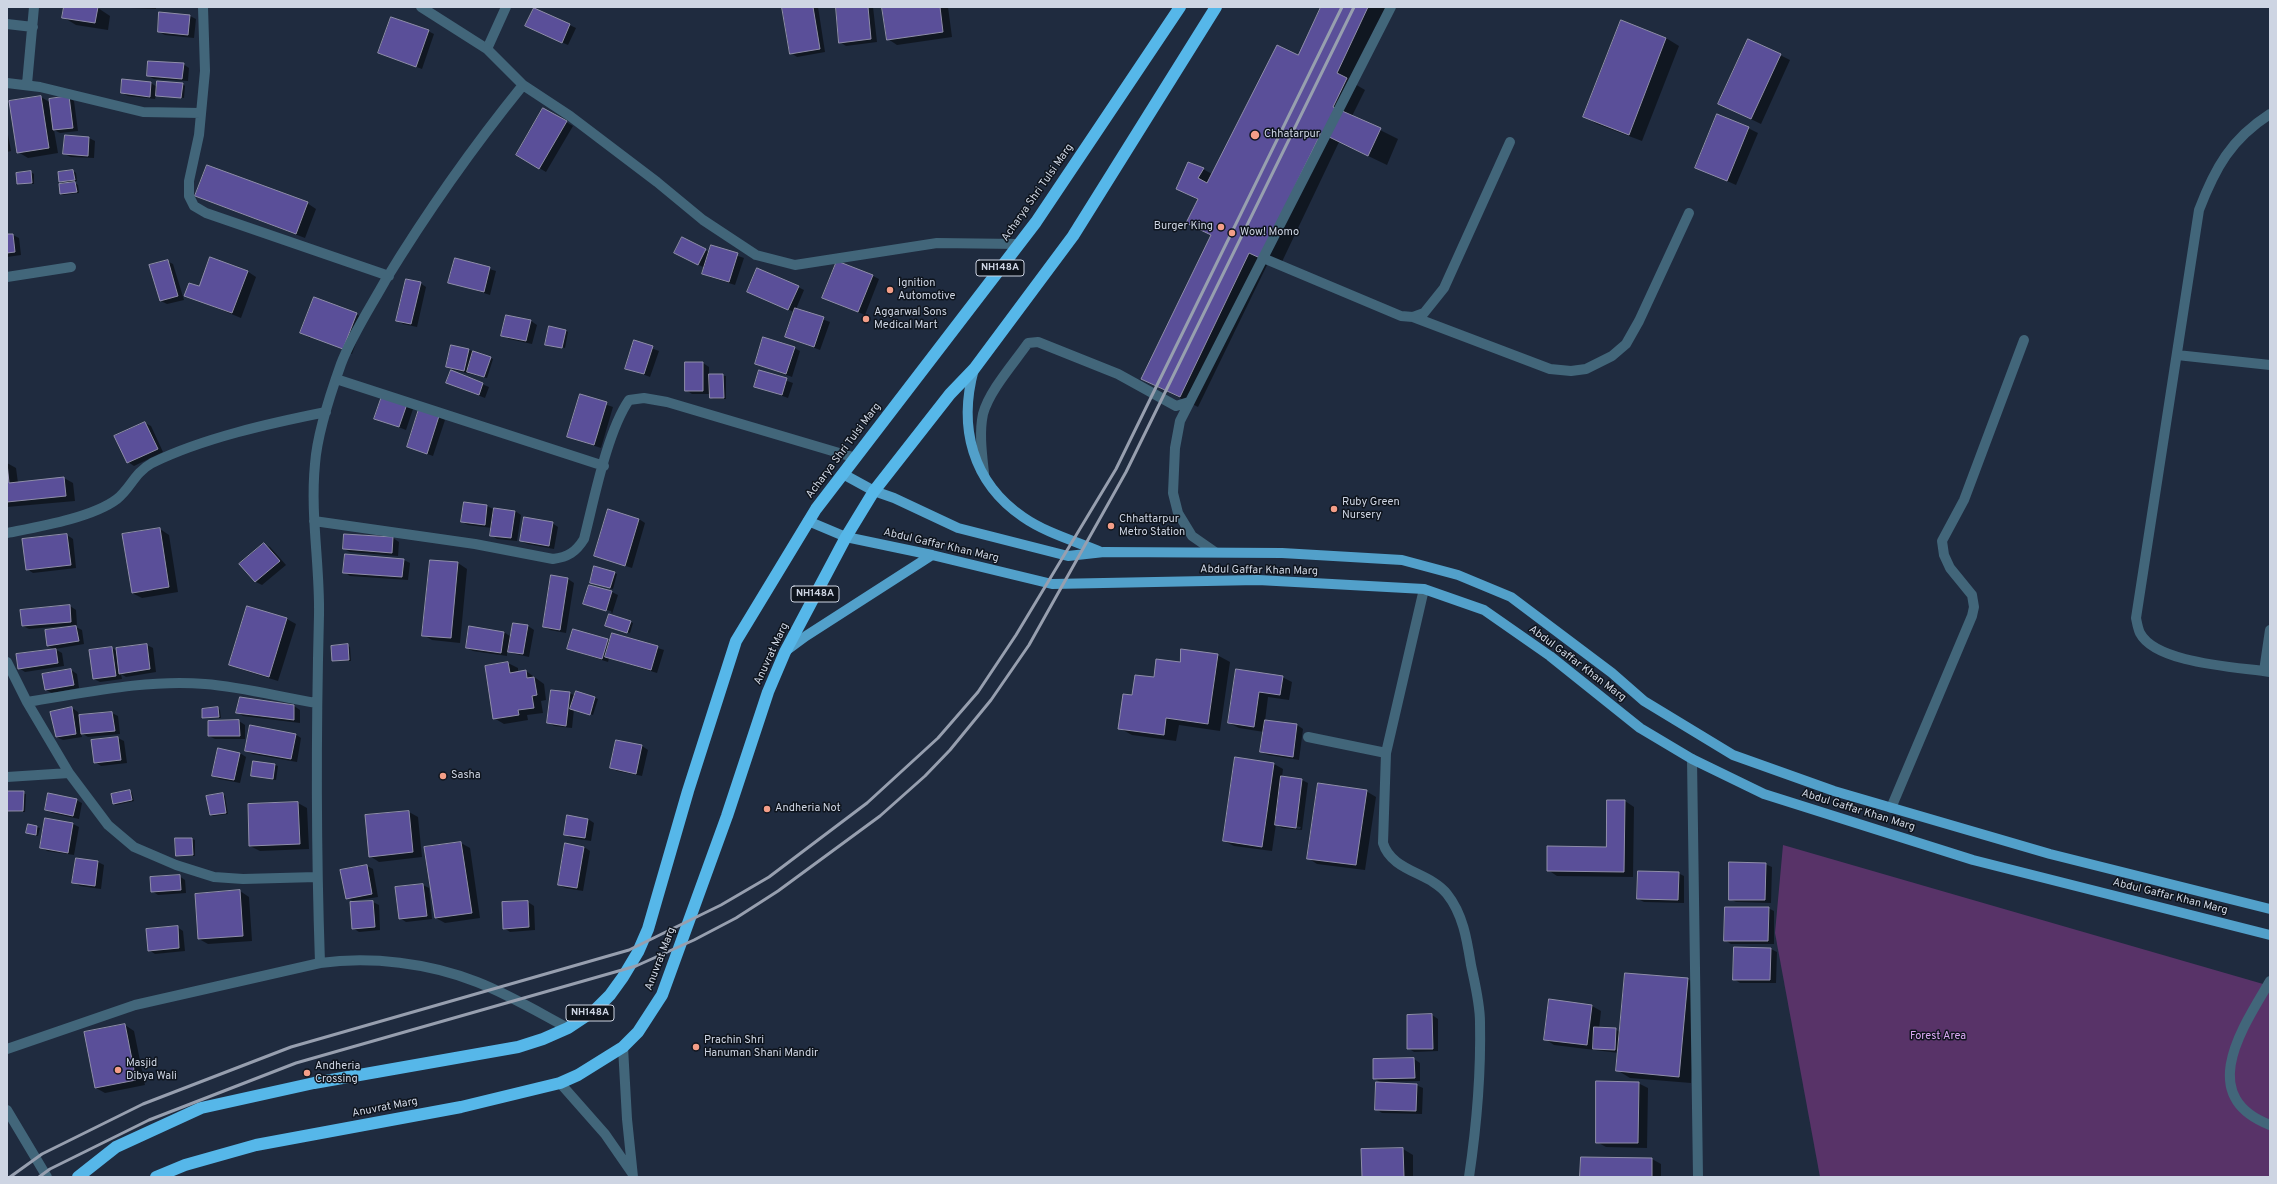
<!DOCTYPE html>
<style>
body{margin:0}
#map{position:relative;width:2277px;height:1184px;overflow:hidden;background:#1f2b3f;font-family:Overpass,sans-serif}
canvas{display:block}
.frame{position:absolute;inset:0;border:8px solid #ced5e3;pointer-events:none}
</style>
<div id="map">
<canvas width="2277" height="1184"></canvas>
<div class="frame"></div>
</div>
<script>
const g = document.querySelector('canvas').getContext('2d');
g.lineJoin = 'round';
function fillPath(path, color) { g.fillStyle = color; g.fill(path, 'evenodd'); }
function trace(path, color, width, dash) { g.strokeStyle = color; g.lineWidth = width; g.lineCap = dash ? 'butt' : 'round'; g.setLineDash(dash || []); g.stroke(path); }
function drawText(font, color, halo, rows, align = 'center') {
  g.font = font + ' Overpass,sans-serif'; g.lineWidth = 3; g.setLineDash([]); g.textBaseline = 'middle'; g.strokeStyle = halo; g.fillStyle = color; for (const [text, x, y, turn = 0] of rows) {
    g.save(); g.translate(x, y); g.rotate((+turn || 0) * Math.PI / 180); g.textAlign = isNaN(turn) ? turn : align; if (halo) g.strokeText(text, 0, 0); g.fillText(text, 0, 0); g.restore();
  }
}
const green = new Path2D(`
 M1783 845 2270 986V1177H1820L1775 933Z`);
const shadow = new Path2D(`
 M65 7 98 8 110 16 108 30 76 25 63 17Z
 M129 7H156V9L131 8Z
 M787 7H818L825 52 797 57 791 53Z
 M837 7H873L877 42 846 46 840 42Z
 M883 7H948L952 37 897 45 888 39Z
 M1322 7H1392L1355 84 1365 90 1352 116 1398 139 1387 165 1339 142 1279 268 1268 263 1198 407 1142 379 1211 236 1187 222 1198 200 1177 188 1203 169 1212 174 1298 56Z
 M535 9 576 28 568 45 533 30Z
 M190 16 196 19 194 38 165 35 159 32Z
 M1622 21 1666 38 1679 46 1642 141 1597 124 1585 117Z
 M428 31 434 34 422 69 379 53Z
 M1780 55 1790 60 1761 124 1720 104Z
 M183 64 189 68 188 81 154 79 148 76Z
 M151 83 157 87 183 84 185 86 184 98 156 95 155 99 128 96 122 93Z
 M41 97 51 103 68 97 74 101 78 131 60 133 54 130 58 153 28 158 18 152Z
 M544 109 573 126 546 172 517 155Z
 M1748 128 1758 133 1736 185 1696 167Z
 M7 129 11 151 7 152Z
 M66 136 89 138 95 141 94 158 71 157 64 154Z
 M73 171 76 173 77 181 63 183 60 181Z
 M31 172 34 174V184H18Z
 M75 183 78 185 79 193 63 195 61 194Z
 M196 195 307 203 316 209 305 238 205 200Z
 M7 235H13L19 238 21 255 7 257Z
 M712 247 744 258 735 285 710 277 704 273 705 268 681 256 705 250 710 253Z
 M456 259 496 271 490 295 450 282Z
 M167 261 173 264 184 300 167 304 161 301 151 265Z
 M247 271 256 277 241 318 185 295 200 288Z
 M873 276 879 279 865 315 823 297Z
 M420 283 426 287 417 327 403 324 397 320Z
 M798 287 804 290 796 309 830 322 820 350 786 337 794 312 754 295Z
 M356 314 365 319 352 354 347 352 348 350 310 336V338L301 333Z
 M531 321 537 325 532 344 509 339 503 335Z
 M565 330 568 332 565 348 546 344Z
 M635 342 659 351 650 377 627 368Z
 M794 348 800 351 792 377 756 364Z
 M469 350 493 359 487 378 453 370 447 366Z
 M703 363 709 367V375L726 376V399H713L711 397 710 394H692L686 390Z
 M759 371 793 383 788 398 755 386Z
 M452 372 489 387 485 398 447 383Z
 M581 396 613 407 601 448 568 437Z
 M407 405 413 409 406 430 375 418Z
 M439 417 445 420 433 456 408 447Z
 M145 423 151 426 163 452 134 466 128 462Z
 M7 463 16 468 18 483 64 478 73 483 75 501 7 507Z
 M465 503 487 506 495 510 515 511 521 515 517 541 497 539 491 535 492 528 468 525 462 522Z
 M639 519 645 523 632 568 595 556Z
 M552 523 558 527 554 549 527 544 521 541Z
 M160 529 169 535 178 592 142 598 132 593Z
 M67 535 73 539 76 568 33 573 27 569Z
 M345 535 393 538 399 542 398 556 350 552 344 549Z
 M264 544 270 547 286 565 262 585 256 582 241 564Z
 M404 560 410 563 408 580 350 576 344 572Z
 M458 563 467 569 460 643 432 640 423 635Z
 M614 573 617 574 613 589 594 584Z
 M552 577 568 579 574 583 566 633 550 630 544 627Z
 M612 592 618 595 612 614 611 611 584 604Z
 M70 606 76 610 77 625 29 629 23 626Z
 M287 619 296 624 278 681 240 669 231 664Z
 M630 622 633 623 630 633 609 627Z
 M528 626 534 630 529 657 515 654 507 650V656L473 651 467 648 504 632 511 637Z
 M76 627 82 630 84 644 55 649 62 653 64 666 25 672 19 668 55 650 48 646Z
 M613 634 664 650 657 673 609 658 608 662 568 649 607 640 611 642Z
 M147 645 153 648 156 672 126 677 121 674 122 679 100 682 94 679 112 648 117 651Z
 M347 645 350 647 351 661H333Z
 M1217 655 1230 662 1220 731 1179 725 1176 741 1132 735 1119 728 1133 696 1155 679 1180 663Z
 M508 663 518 668V672L526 671 544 684 546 700 541 701 543 713 527 715 528 720 504 724 494 718 486 667Z
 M71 670 77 674 79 688 52 693 46 690Z
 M1237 670 1282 677 1292 682 1289 700 1268 697 1265 721 1297 725 1303 729 1299 760 1268 755 1261 752 1264 732 1239 728 1229 723Z
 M552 691 570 693 575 696 576 692 595 698 598 699 593 715 574 709 572 728 554 726 548 722Z
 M294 706 300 710V723L243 716 237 712Z
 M72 708 78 712 79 716 112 713 118 716 120 734 88 737 81 733 82 737 63 740 56 737Z
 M218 708 220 710 221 718H203Z
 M239 721 245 725V739H215L209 736V722Z
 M295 734 301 738 297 762 252 754 246 751Z
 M118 738 124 741 127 763 101 766 95 762 92 741Z
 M616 741 642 746 648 750 642 776 617 771 611 768Z
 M240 753 246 757 240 783 219 779 213 776Z
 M1236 759 1274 764 1283 769 1282 777 1302 780 1308 783 1302 830 1282 828 1276 824 1272 851 1234 846 1224 841ZM1281 824 1301 827 1300 829 1281 826Z
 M275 765 278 766 276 780 252 775Z
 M130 791 132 793 134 801 116 805 114 804Z
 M1366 791 1376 797 1365 870 1317 864 1308 858Z
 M7 792 26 794 25 812 7 811Z
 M223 794 225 796 228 814 213 816 211 815Z
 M76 800 82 803 79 819 52 813 46 810Z
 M1625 801 1634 807 1633 877 1557 876 1548 870 1607 848Z
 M298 803 307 808 309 849 260 851 250 846Z
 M409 812 418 817 422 857 379 862 370 856Z
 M46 819 73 824 79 827 74 855 47 851 41 847Z
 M588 819 594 823 591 841 571 838 565 834Z
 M29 825 40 828 38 836 28 833Z
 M192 839 195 840V856L177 855Z
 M461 843 470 848 480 918 445 923 436 918Z
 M584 847 590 851 583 891 565 888 559 885Z
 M77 859 98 862 104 865 101 889 80 886 74 882Z
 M1765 864 1772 867 1771 903 1736 902 1730 899Z
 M367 866 373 869 378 897 353 901 347 898Z
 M1678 873 1684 876V903L1644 902 1638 899Z
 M179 876 185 880 186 893 158 895 152 891Z
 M423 885 429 888 432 919 406 922 400 918Z
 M240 891 249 897 252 941 208 944 199 939Z
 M373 902 379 905 380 930 359 932 353 928Z
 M528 902 534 906 535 930 510 932 504 928Z
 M1768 908 1774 911V944H1731L1725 940Z
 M177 927 183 931 185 951 155 954 149 950Z
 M1771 949 1777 952 1776 983H1740L1734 979Z
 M1688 979 1700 986 1691 1083 1630 1078 1617 1070 1619 1053 1554 1045 1545 1039 1592 1006 1601 1011 1599 1029H1615L1621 1033Z
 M1432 1015 1438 1019V1051L1414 1052 1408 1048Z
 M125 1025 134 1031 145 1085 105 1093 96 1088Z
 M1414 1059 1420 1063V1081L1384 1082V1084L1416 1085 1423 1088 1422 1114 1382 1113 1376 1109 1383 1084 1374 1078V1060Z
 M1638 1083 1648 1088 1647 1148 1606 1147 1597 1142Z
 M1403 1149 1413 1155V1177H1363L1362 1150Z
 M1652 1159 1661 1164V1177H1581Z`);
const building = new Path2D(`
 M64 7H98L95 23 62 18Z
 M782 7H813L820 49 790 54Z
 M836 7H868L871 39 839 43Z
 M882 7H940L943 32 887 40Z
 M1321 7H1368L1337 73 1347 78 1333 107 1381 128 1368 156 1321 133 1260 258 1249 253 1180 397 1141 379 1211 235 1186 223 1198 199 1176 189 1188 162 1204 168 1198 178 1207 183 1277 45 1298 55Z
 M534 8 570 24 562 43 525 26Z
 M159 12 190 15 188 35 158 32Z
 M391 17 429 30 416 67 378 53Z
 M1621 20 1666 38 1629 135 1583 117Z
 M1748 39 1781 54 1751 119 1718 104Z
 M148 61 184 63 182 79 147 76Z
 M122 79 151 82 150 97 121 93Z
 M157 81 183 83 181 98 156 96Z
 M41 96 49 148 17 153 9 101Z
 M69 96 73 128 53 130 49 99Z
 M543 108 567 121 539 169 516 155Z
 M1717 114 1749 127 1727 181 1695 168Z
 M65 135 89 137 88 156 63 154Z
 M207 165 308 202 296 234 195 196Z
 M73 170 75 180 59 182 58 172Z
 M31 171 32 183 17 184 16 173Z
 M75 182 77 192 60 194 59 184Z
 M7 234H13L15 252 7 253Z
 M682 237 706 249 698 265 674 253Z
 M711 245 738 253 729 282 702 274Z
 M210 257 248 271 232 313 184 296 189 283 199 286Z
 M455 258 490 267 484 292 448 283Z
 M168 260 178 296 160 301 149 265Z
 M837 261 873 275 858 312 822 298Z
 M757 268 799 286 788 310 747 292Z
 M406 279 421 282 411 324 396 321Z
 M314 297 357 313 343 349 300 333Z
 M795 308 824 317 814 347 785 337Z
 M506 315 531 320 526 341 501 336Z
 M549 326 566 330 562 348 545 345Z
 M763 337 795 347 786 374 755 364Z
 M634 340 653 346 644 374 625 369Z
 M451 345 469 349 464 371 446 367Z
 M473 351 491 357 484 377 467 372Z
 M685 362H703V391H685Z
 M451 370 483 383 479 395 446 383Z
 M759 370 787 378 782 395 754 387Z
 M709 374H723L724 398H710Z
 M580 394 607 402 594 445 567 437Z
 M382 396 407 404 399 427 374 419Z
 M419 409 439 416 427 454 407 447Z
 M145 422 158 449 127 463 114 436Z
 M7 463 9 483 64 477 66 496 7 502Z
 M464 502 487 505 485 525 461 522Z
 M494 508 515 511 511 538 490 536Z
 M608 509 639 519 625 566 594 556Z
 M524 517 553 522 549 546 520 541Z
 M160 528 169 587 132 593 122 534Z
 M67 534 71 565 26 570 22 539Z
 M344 534 393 537 392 553 343 549Z
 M264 543 280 561 255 582 239 564Z
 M345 554 404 559 402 577 343 573Z
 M430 560 458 562 451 638 422 636Z
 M594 566 615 572 610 588 590 583Z
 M551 575 568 578 560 630 543 627Z
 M589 585 612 591 606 611 583 604Z
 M70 605 71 622 22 626 20 610Z
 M247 606 287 618 269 677 229 665Z
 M609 614 631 621 627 633 605 626Z
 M513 623 528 625 523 654 508 652Z
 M76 626 79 641 47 646 45 630Z
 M469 626 504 632 501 653 466 648Z
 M573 629 608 639 602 659 567 649Z
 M612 633 658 646 651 670 605 657Z
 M147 644 150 669 119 674 116 648Z
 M348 644 349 660 332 661 331 646Z
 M112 647 116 676 93 679 89 650Z
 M56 649 58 663 18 669 16 654Z
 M1181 649 1218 654 1208 724 1166 718 1164 735 1118 729 1123 694 1132 695 1135 675 1154 677 1156 659 1180 662Z
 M508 662 510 673 526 670 527 678 534 677 537 695 532 696 534 708 518 710 519 715 493 719 485 666Z
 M71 669 74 685 45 690 42 674Z
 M1236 669 1283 676 1280 695 1259 692 1254 727 1228 723Z
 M551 690 570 692 566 726 547 723Z
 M576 691 595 697 590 715 570 709Z
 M240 697 294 705V720L236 713Z
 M72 707 76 734 56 737 50 712Z
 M218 707 219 717 202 718V709Z
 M112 712 115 731 81 734 79 715Z
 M239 720 240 736H208V721Z
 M1265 720 1297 724 1293 757 1260 752Z
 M250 725 296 734 291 759 245 751Z
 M118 737 121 760 94 763 91 740Z
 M616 740 642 745 636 774 610 768Z
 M218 748 240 753 234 780 212 776Z
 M1235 757 1274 763 1262 847 1223 841Z
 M253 761 275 764 273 779 251 776Z
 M1281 776 1302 779 1296 828 1275 825Z
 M1318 783 1367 790 1356 865 1307 859Z
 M130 790 132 800 113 804 111 794Z
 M7 791H24L23 811H7Z
 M48 793 77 799 73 816 45 810Z
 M223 793 226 813 210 815 206 796Z
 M1607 800H1625L1624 872 1547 871V846L1606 847Z
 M298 802 300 844 249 846 248 804Z
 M409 811 413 852 369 857 365 815Z
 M567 815 588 819 585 838 564 835Z
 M45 818 73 823 68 853 40 848Z
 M28 824 37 826 36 835 26 833Z
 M175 838H192L193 855 176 856Z
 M461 842 472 913 435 918 424 847Z
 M565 843 584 847 577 888 558 885Z
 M76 858 98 861 95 886 72 883Z
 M1729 862 1766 863 1765 900H1729Z
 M367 865 372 894 346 899 340 870Z
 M1638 871 1679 872 1678 900 1637 899Z
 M180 875 181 890 151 892 150 877Z
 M423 884 427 916 399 919 395 887Z
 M240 890 243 936 198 939 195 894Z
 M373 901 375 927 352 929 350 902Z
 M528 901 529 927 503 929 502 902Z
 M1725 907H1769L1768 941H1724Z
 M178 926 179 948 148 951 146 929Z
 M1734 947 1771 948 1770 980H1733Z
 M1625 973 1688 978 1679 1077 1616 1071Z
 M1549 999 1592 1005 1587 1045 1544 1040Z
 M1432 1014 1433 1049H1407V1015Z
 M125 1024 136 1080 95 1088 84 1032Z
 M1594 1027 1616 1028 1615 1050 1593 1049Z
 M1414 1058 1415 1078 1373 1079V1059Z
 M1596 1081 1639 1082 1638 1143H1596Z
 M1376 1082 1417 1084 1416 1111 1375 1110Z
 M1403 1148 1404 1177H1362L1361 1149Z
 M1581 1157 1652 1158V1177H1580Z`);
const minor = new Path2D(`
 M203 7 205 71 199 135 189 181V196L194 206 206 213 389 276
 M421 7 487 49 523 85 570 116 657 182 703 220 756 255 795 265 937 243 1018 244
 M7 24 33 27
 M487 49 506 7
 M7 83 40 87 143 112 201 113
 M27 84 34 7
 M2270 114C2231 139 2215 168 2199 210L2136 618C2137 623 2138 629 2140 633 2156 664 2239 667 2270 672
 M1263 258 1401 316 1413 317 1424 313 1444 288 1510 142
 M7 277 71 267
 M1413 317 1550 369 1571 371 1586 369 1612 356 1626 344 1639 321 1689 213
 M2177 355 2270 365
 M336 379 604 466
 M984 473C982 454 979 433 983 414 989 391 1014 363 1028 343L1038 342 1118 374 1176 406 1189 402
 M314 521 475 544 553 559C568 557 576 552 584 539 594 500 607 432 629 400L644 398 667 402 856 458
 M7 533C37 527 92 518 117 499 131 488 134 473 152 463 203 438 271 423 326 412
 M1215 552 1192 536 1178 513 1173 493 1175 448 1180 421 1391 7
 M1424 589 1386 753 1383 843C1392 872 1430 872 1447 894 1463 914 1467 940 1471 965 1475 984 1480 1004 1480 1022 1481 1070 1476 1130 1469 1177
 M7 662 27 702 69 773 108 825 134 847 176 865 214 877 243 879 317 877
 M2264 671 2270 630
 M27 702C85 693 146 679 205 684 243 687 280 697 317 703
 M1308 737 1386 753
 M1692 759 1698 1177
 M7 777 69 773
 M1891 808 1972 616 1974 607 1972 595 1950 568 1944 555 1942 541 1964 500 2024 340
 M320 963C316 847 316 731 319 615 320 565 310 515 315 464 317 435 331 392 341 364 352 335 370 308 385 281 427 212 472 148 523 85
 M2270 981C2243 1027 2195 1096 2270 1125
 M623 1047 627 1119 633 1177
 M7 1049 135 1005 320 963C371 956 429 963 477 982 508 994 538 1012 568 1028
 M560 1083 605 1134 632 1173
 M7 1110 47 1177`);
const major = new Path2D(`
 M974 369C958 427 972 482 1023 517 1046 533 1075 541 1101 552
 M843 474 874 491 894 498 958 528 1068 556 1104 552 1282 553 1402 560 1458 575 1511 597 1612 673 1644 701 1733 755 1834 791 2050 854 2270 909
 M808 521 846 537 932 555 1052 584 1258 580 1424 589 1484 610 1550 656 1640 728 1692 759 1764 794 1973 860 2270 935
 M787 650 806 636 932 555`);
const highway = new Path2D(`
 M78 1177 116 1147 201 1108 314 1083 518 1047 543 1039 568 1028 595 1010 610 995 623 977 638 952 648 929 688 791 736 641 816 509 1036 222 1180 7
 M156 1177 185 1165 256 1145 461 1107 560 1083 578 1075 623 1047 638 1032 662 995 727 816 768 692 785 652 846 537 874 491 950 394 974 369 1073 236 1216 7`);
const rail = new Path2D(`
 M10 1177 42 1154 143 1104 291 1047 629 950 721 905 769 877 867 803 938 738 978 692 1016 635 1116 469 1342 7
 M39 1177 50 1169 149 1120 296 1063 636 966 694 940 736 918 778 891 880 816 925 776 950 750 991 700 1029 645 1126 472 1354 7`);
const markers = [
 [1255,135,5,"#f49e88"],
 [1221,227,4,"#f49e88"],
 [1232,233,4,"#f49e88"],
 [890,290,4,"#f49e88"],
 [866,319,4,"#f49e88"],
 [1334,509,4,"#f49e88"],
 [1111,526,4,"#f49e88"],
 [443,776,4,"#f49e88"],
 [767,809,4,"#f49e88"],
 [696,1047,4,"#f49e88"],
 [118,1070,4,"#f49e88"],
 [307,1073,4,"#f49e88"]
];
const shields = [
 [1000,268,48],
 [815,594,48],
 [590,1013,48]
];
const shieldNames = [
 ["NH148A",1000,268],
 ["NH148A",815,594],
 ["NH148A",590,1013]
];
const poiNames = [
 ["Chhatarpur",1264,135],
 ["Burger King",1213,227,"right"],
 ["Wow! Momo",1240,233],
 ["Ignition",898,284],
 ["Automotive",898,297],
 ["Aggarwal Sons",874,313],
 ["Medical Mart",874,326],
 ["Ruby Green",1342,503],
 ["Nursery",1342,516],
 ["Chhattarpur",1119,520],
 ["Metro Station",1119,533],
 ["Sasha",451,776],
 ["Andheria Not",775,809],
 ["Prachin Shri",704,1041],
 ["Hanuman Shani Mandir",704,1054],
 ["Masjid",126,1064],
 ["Dibya Wali",126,1077],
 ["Andheria",315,1067],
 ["Crossing",315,1080]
];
const streetNames = [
 ["Acharya Shri Tulsi Marg",1038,193,-55],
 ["Acharya Shri Tulsi Marg",844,451,-53],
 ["Abdul Gaffar Khan Marg",941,546,13],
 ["Abdul Gaffar Khan Marg",1259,571,1],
 ["Anuvrat Marg",772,654,-65],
 ["Abdul Gaffar Khan Marg",1577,664,37],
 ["Abdul Gaffar Khan Marg",1858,811,17],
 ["Abdul Gaffar Khan Marg",2170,897,14],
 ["Anuvrat Marg",661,959,-69],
 ["Anuvrat Marg",385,1108,-11]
];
const parkNames = [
 ["Forest Area",1938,1037]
];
fillPath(green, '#583368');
fillPath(shadow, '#0007');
fillPath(building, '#5a4f99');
trace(building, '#8f8ea9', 1);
trace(minor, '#42667a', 10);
trace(major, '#52a0ca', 10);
trace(highway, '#56b7e9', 12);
trace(rail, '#979faf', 3);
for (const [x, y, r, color] of markers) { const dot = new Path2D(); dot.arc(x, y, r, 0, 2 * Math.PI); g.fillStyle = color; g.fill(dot); trace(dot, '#0e141d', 1.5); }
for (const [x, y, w] of shields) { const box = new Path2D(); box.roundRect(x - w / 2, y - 8, w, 16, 3); g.fillStyle = '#0e141d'; g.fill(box); trace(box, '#ced5e3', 1); }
drawText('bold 10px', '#ced5e3', null, shieldNames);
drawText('11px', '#ced5e3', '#0e141d', poiNames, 'left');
drawText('11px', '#ced5e3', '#0e141d', streetNames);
drawText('11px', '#dca9f4', '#0e141d', parkNames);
</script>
